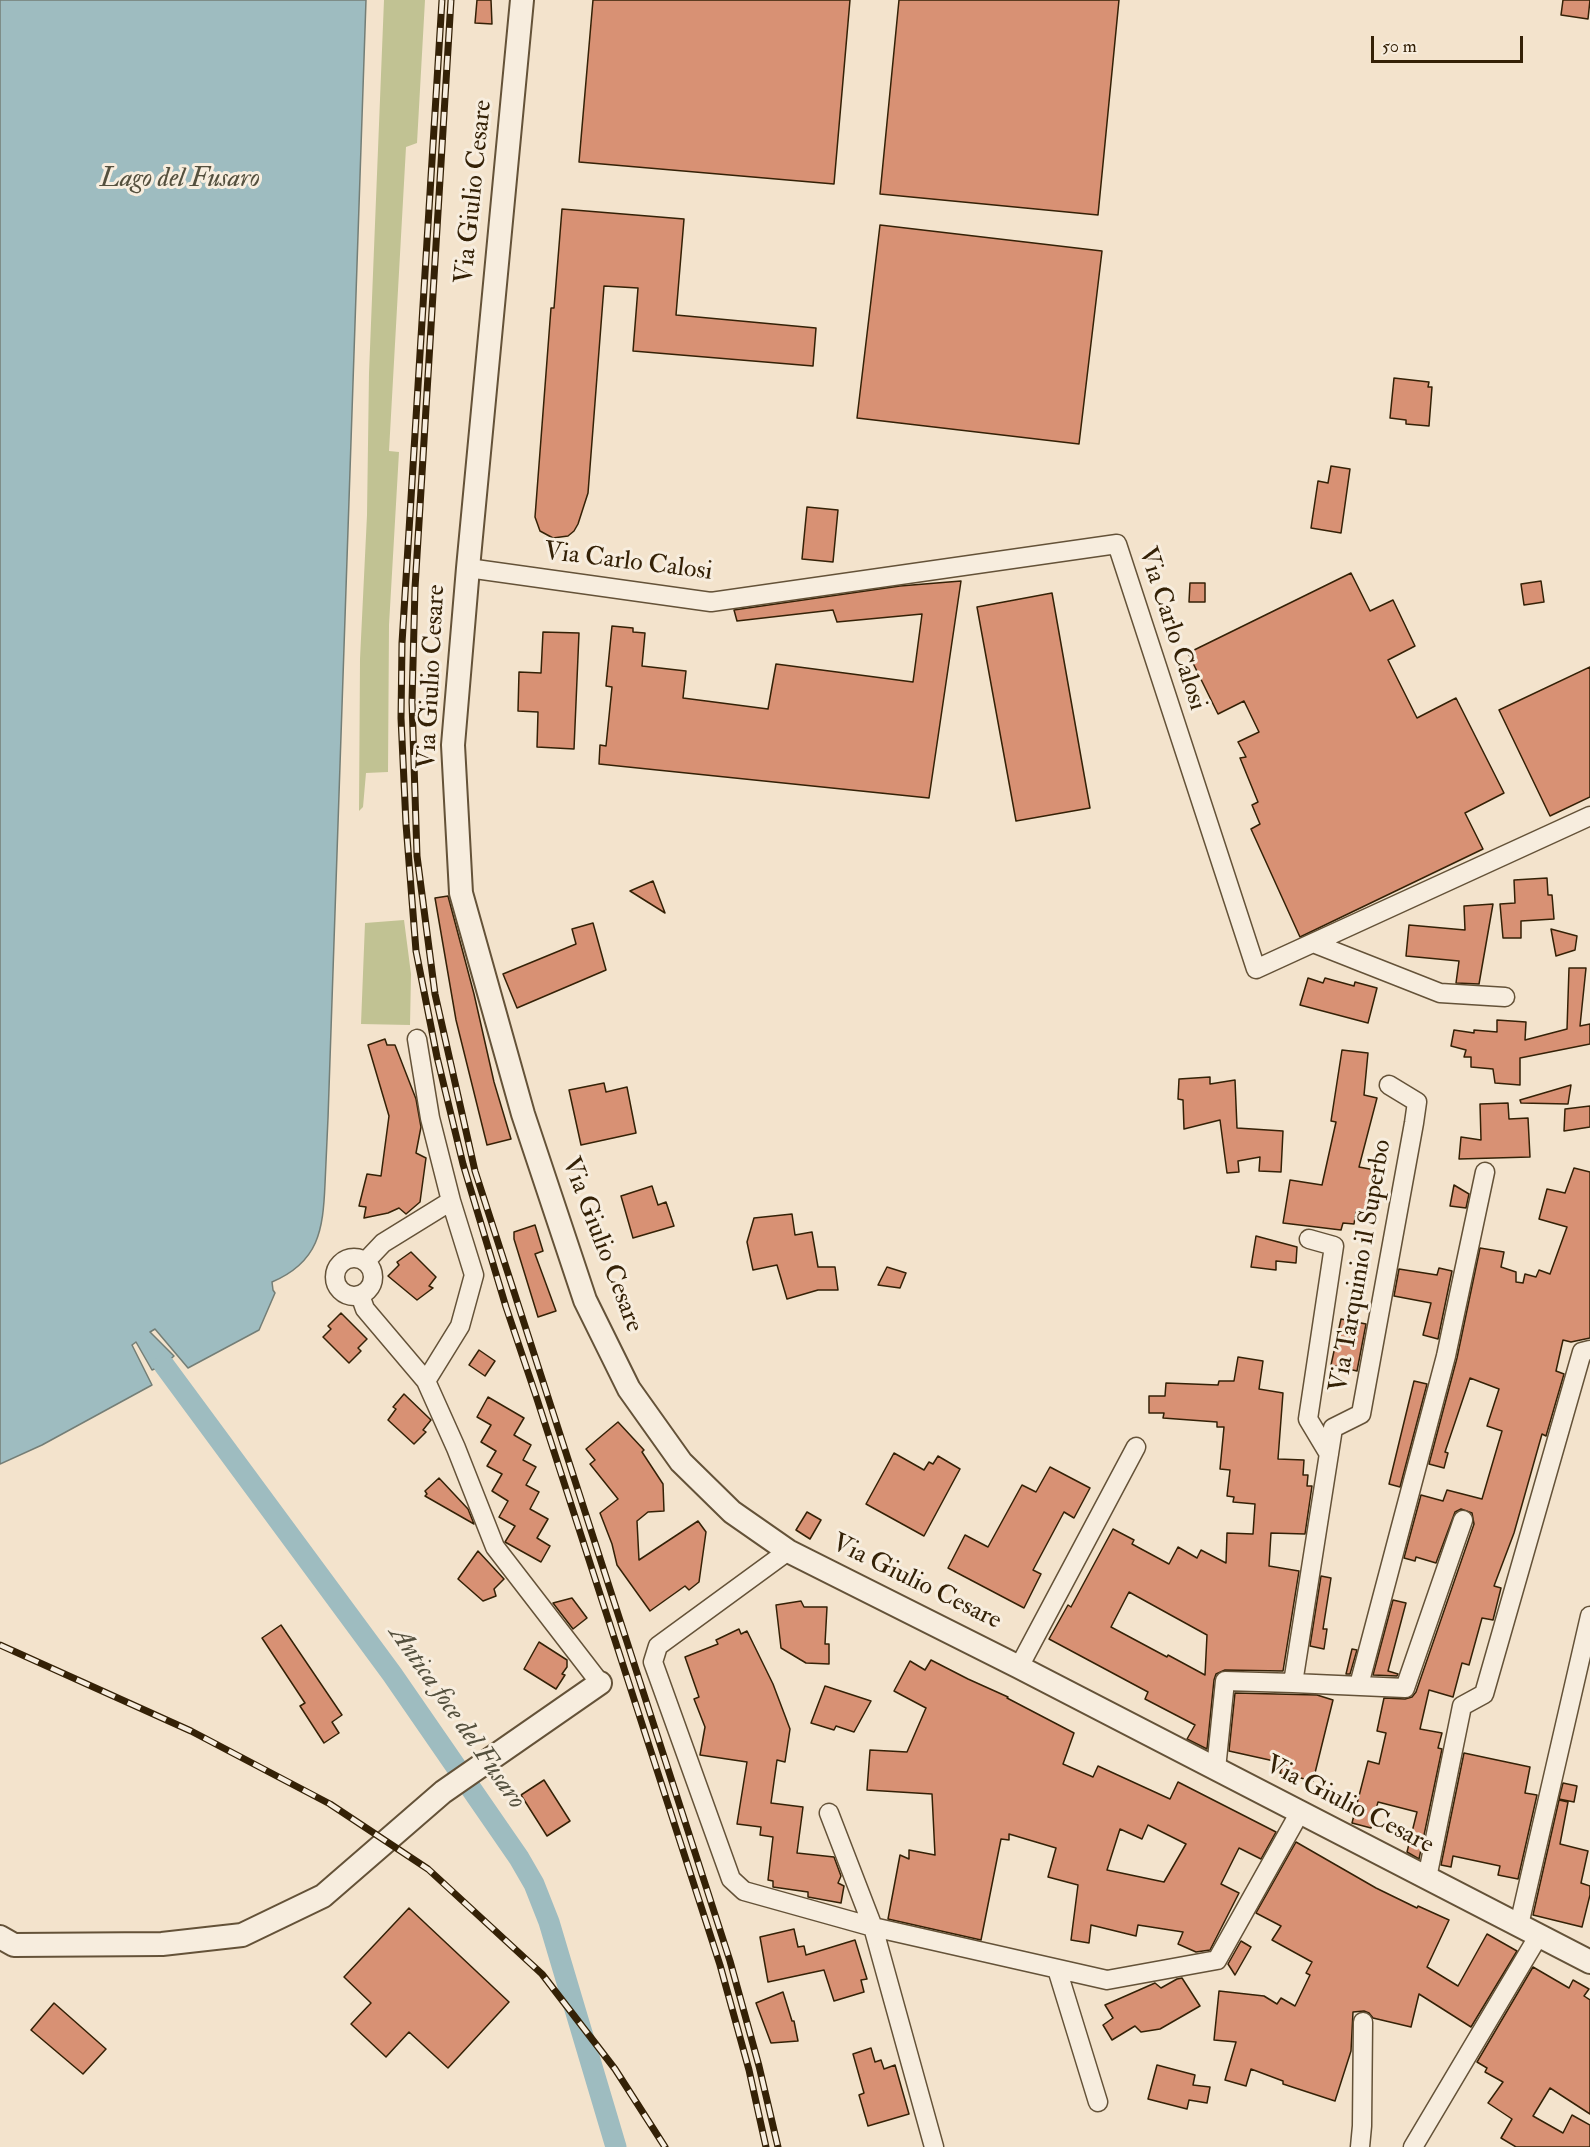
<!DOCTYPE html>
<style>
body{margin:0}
#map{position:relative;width:1590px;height:2147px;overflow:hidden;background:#f3e3cc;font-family:"IM FELL Double Pica",serif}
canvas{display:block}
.scale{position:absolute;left:1371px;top:36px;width:152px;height:27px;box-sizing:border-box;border:3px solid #342106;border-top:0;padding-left:8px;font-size:18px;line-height:21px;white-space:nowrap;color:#342106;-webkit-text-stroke:4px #f7edde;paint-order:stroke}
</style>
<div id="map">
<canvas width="1590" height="2147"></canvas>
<div class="scale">50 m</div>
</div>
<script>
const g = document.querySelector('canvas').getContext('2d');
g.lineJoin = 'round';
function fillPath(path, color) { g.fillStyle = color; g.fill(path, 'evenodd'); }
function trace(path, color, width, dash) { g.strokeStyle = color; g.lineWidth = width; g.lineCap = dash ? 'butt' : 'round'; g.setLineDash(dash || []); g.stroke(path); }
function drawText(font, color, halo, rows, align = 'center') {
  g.font = font + ' "IM FELL Double Pica",serif'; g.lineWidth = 6; g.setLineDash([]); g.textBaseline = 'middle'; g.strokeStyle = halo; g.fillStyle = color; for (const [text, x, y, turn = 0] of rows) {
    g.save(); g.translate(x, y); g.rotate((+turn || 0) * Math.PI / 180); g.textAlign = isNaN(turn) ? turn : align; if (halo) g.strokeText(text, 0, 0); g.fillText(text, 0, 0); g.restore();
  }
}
const green = new Path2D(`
 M384 0H425L417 143 406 147 389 451 399 452 389 625 388 772 366 773 363 807 359 811 360 659 367 515 369 373Z
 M404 920 411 974 410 1025 361 1024 365 923Z`);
const water = new Path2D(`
 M0 0H366L328 1118C327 1140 326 1162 325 1184 323 1230 319 1262 272 1282L273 1290 275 1293 259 1330 188 1368 155 1329 150 1332 174 1356 164 1365 152 1370 136 1342 132 1345 152 1385 42 1445 0 1464Z`);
const canal = new Path2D(`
 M164 1365 392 1674 519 1858 534 1884 549 1922 616 2147`);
const building = new Path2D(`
 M477 0H491L492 24 475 23Z
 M593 0H850L834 184 579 162Z
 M899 0H1119L1098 215 880 194Z
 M1563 0H1590L1588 19 1561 15Z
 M562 209 684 219 676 315 816 328 813 366 633 351 638 288 604 286 588 493 578 524 574 531 568 536 553 538 540 531 535 517 551 308H554Z
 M880 225 1102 251 1079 444 857 418Z
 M1394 378 1429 382 1428 387H1432L1429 426 1406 424V420L1390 418Z
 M1331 466 1350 469 1341 533 1311 528 1318 481 1328 483Z
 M807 507 838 510 833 562 802 559Z
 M1351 573 1370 611 1393 600 1415 646 1388 660 1417 718 1456 698 1504 793 1465 813 1483 849 1300 937 1251 829 1260 824 1252 805 1258 802 1240 758 1246 757 1238 742 1259 732 1244 701 1218 714 1188 653Z
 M961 581 929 798 599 764 600 745 606 746 612 687 606 686 612 626 633 628V632L645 633 642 666 686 671 683 698 768 709 776 664 913 682 922 614 837 622 833 610 737 621 734 610 900 586Z
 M1541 581 1544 602 1524 605 1521 584Z
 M1190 583H1205V602H1189Z
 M1052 593 1090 808 1016 821 977 607Z
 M543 632 579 633 574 749 537 747 538 712 518 711 519 672 541 673Z
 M1590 667V797L1550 816 1499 710Z
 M1547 878 1548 895H1552L1554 919 1521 921V938H1503L1500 904 1515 903 1514 880Z
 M653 881 665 913 630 891Z
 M448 896 474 994 494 1082 511 1139 487 1145 456 1020 435 898Z
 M1493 904 1479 984 1456 983 1459 961 1406 956 1409 925 1465 930 1464 906Z
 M593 923 606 970 517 1008 503 974 576 944 572 929Z
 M1551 929 1577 936 1575 950 1556 956Z
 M1569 968H1586L1580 1026 1590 1024V1044L1520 1058V1085L1495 1083 1493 1069 1471 1067V1057H1464L1466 1050 1451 1046 1454 1030 1474 1033V1030L1497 1032V1020L1526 1022 1525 1040 1567 1029Z
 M1308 978 1323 983 1325 978 1354 986 1355 982 1377 988 1368 1023 1300 1005Z
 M385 1039 387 1045H395L416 1099 421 1127 416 1153 426 1158 420 1202 406 1214 399 1208 388 1213 364 1218 366 1207 359 1206 367 1174 381 1176 389 1116 368 1045Z
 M1342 1050 1368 1053 1364 1095 1377 1098 1359 1167 1375 1170 1368 1213 1356 1212 1354 1224 1343 1223 1341 1230 1283 1223 1290 1180 1322 1185 1336 1122 1331 1121Z
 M1210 1077V1084L1235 1080 1237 1128 1283 1131 1281 1172 1259 1171 1260 1157 1238 1161 1239 1172 1227 1173 1220 1120 1184 1129 1183 1100 1178 1099 1179 1079Z
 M604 1083 606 1092 627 1087 636 1133 581 1145 569 1090Z
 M1571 1085 1568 1104 1521 1103 1520 1100Z
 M1508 1103 1509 1119 1528 1118 1530 1157 1459 1159 1461 1137 1481 1140 1480 1104Z
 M1590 1106V1127L1564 1131 1565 1109Z
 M1574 1168 1590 1172V1338L1571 1342 1563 1340 1556 1371 1564 1374 1546 1436 1542 1434 1514 1533 1494 1586 1501 1588 1493 1620 1482 1618 1469 1665 1462 1663 1453 1697 1429 1690 1420 1729 1442 1733 1438 1748 1442 1749 1419 1859 1407 1852 1417 1812 1378 1802 1371 1828 1352 1823 1368 1761 1379 1764 1386 1733 1377 1731 1384 1698 1405 1699 1412 1697 1416 1692 1474 1524 1472 1513 1461 1509 1455 1512 1436 1563 1416 1557 1415 1561 1404 1558 1421 1495 1443 1501 1447 1490 1482 1499 1502 1431 1487 1426 1499 1389 1470 1378 1445 1452 1448 1453 1444 1468 1429 1464 1457 1358 1480 1248 1504 1252 1501 1267 1516 1272V1282L1523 1283 1525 1274 1536 1277 1539 1270 1550 1274 1567 1227 1539 1219 1547 1189 1565 1193Z
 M1454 1185 1469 1194 1466 1208 1450 1206Z
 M652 1186 658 1205 666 1202 674 1226 633 1238 621 1196Z
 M792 1214 795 1235 812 1232 818 1267H835L838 1290H818L787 1299 777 1265 753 1270 747 1242 754 1218Z
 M535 1225 543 1251 535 1254 556 1311 538 1317 514 1239V1232Z
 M1256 1236 1297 1247 1296 1263 1276 1261V1270L1251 1267Z
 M411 1252 436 1277 429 1286 433 1288 417 1300 388 1276 399 1265 397 1262Z
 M887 1267 906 1273 900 1288 878 1285Z
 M1439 1268 1452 1271 1438 1339 1423 1335 1431 1303 1394 1296 1399 1269 1437 1275Z
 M341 1313 367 1339 358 1348 361 1351 349 1363 323 1337 331 1329 328 1326Z
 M1341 1319 1366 1324 1357 1371 1331 1365Z
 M479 1350 495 1361 485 1376 469 1365Z
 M1238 1357 1263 1361 1259 1389 1283 1393 1278 1459 1304 1460 1303 1475H1308L1307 1486H1312L1305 1534 1271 1533 1269 1566 1299 1571 1283 1671 1225 1670 1216 1674 1214 1680 1207 1749 1187 1739 1195 1725 1145 1699 1148 1692 1049 1639 1068 1605 1071 1607 1113 1529 1134 1540 1132 1544 1169 1564 1178 1547 1197 1558 1201 1550 1226 1563 1227 1533 1253 1534 1255 1504 1233 1502 1234 1497 1227 1496 1230 1470 1220 1469 1224 1427H1217V1422L1163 1418 1164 1413H1149V1396H1165L1166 1383 1218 1385 1219 1381H1234ZM1129 1592 1207 1635 1205 1675 1168 1655 1167 1657 1111 1627Z
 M1414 1381 1427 1384 1400 1487 1389 1484Z
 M404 1394 431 1420 423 1430 426 1432 414 1444 388 1420 396 1409 393 1407Z
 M488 1397 524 1418 514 1435 531 1445 523 1460 536 1467 526 1485 539 1492 530 1509 548 1519 537 1538 550 1546 541 1562 505 1542 515 1526 499 1517 508 1501 492 1491 502 1474 487 1466 496 1451 481 1442 491 1425 477 1417Z
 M618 1422 644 1450 642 1452 663 1484 664 1511 648 1512 637 1521 639 1560 698 1521 706 1532 699 1582 689 1590 685 1586 650 1611 617 1565 612 1544 600 1513 618 1499 590 1464 595 1460 586 1449Z
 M894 1453 924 1470 929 1462 933 1464 938 1456 960 1469 924 1536 866 1504Z
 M1050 1467 1090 1488 1074 1518 1064 1512 1033 1570 1041 1574 1024 1608 948 1568 965 1535 988 1547 1022 1485 1036 1492Z
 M439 1478 468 1509 474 1524 425 1496 427 1494 425 1491Z
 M807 1512 821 1520 810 1539 796 1530Z
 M478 1551 504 1579 494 1589 496 1596 483 1601 458 1579Z
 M1321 1576 1331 1578 1323 1629H1327L1324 1649 1310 1646Z
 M572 1598 587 1618 573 1629 553 1603Z
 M1393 1600 1406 1603 1388 1671 1398 1674 1397 1676 1373 1675Z
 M801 1601 804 1607H827L825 1644H829V1664L806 1663 781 1648 776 1605Z
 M281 1625 342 1715 332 1722 339 1733 324 1743 300 1706 305 1703 262 1638Z
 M739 1629 741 1634 747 1631 773 1684 790 1729 785 1762 777 1760 771 1803 803 1807 797 1853 834 1857 841 1876 838 1883 844 1886 841 1903 808 1897V1892L773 1887V1881L768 1880 773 1837 760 1835 761 1827 737 1824 747 1762 700 1755 705 1727 694 1699 699 1697 685 1657 718 1644 716 1640Z
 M539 1642 567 1660V1667L562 1674 565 1675 556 1689 524 1669Z
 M1352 1649 1357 1650 1350 1674H1346Z
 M931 1660 968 1679 1008 1697 1007 1698 1074 1733 1063 1764 1093 1777 1098 1766 1170 1799 1178 1782 1276 1832 1261 1859 1239 1848 1221 1884 1239 1893 1210 1950 1196 1952 1178 1944 1183 1932 1138 1925 1136 1936 1091 1925 1089 1943 1071 1940 1078 1885 1048 1877 1056 1848 1009 1834V1840L1001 1839 981 1940 888 1919 900 1855 909 1859V1850L935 1855 932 1794 867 1790 870 1750 907 1752 926 1708 894 1691 910 1661 925 1670ZM1148 1825 1186 1844 1164 1882 1107 1870 1120 1829 1142 1839Z
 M825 1686 871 1701 854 1732 836 1726 834 1730 811 1723Z
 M1235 1693 1317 1695 1333 1700 1313 1781 1280 1773 1283 1763 1229 1751Z
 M1464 1753 1530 1767 1525 1793 1537 1795 1518 1879 1498 1875 1500 1866 1453 1856 1451 1867 1441 1865Z
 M544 1780 570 1821 547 1836 521 1795Z
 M1563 1783 1577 1786 1574 1802 1559 1799Z
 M1559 1800 1568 1802 1560 1844 1588 1851 1581 1883 1590 1886V1895L1582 1927 1533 1915Z
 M1296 1842 1376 1888 1417 1908 1418 1906 1449 1920 1427 1967 1458 1986 1487 1934 1517 1951 1471 2027 1419 1994 1411 2027 1373 2018 1369 2013 1364 2011 1353 2012 1351 2051 1335 2101 1283 2084V2081L1251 2069 1246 2086 1225 2080 1236 2042 1214 2040 1219 1991 1264 1996 1277 2004 1281 1998 1295 2006 1310 1975 1306 1973 1312 1962 1272 1940 1281 1926 1256 1913Z
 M409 1908 509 2002 448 2068 409 2032 386 2057 351 2024 371 2003 344 1977Z
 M794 1929 798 1947 804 1946 806 1955 855 1940 867 1979 861 1980 864 1992 834 2001 824 1970 768 1982 760 1937Z
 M1241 1941 1251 1947 1235 1975 1228 1964Z
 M1533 1967 1569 1988 1573 1980 1589 1989 1584 1996 1590 2000V2114L1550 2088 1533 2116 1563 2133 1572 2115 1590 2125V2147H1516L1501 2138 1512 2119 1488 2103 1503 2082 1485 2072 1487 2068 1477 2062Z
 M1182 1978 1200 2006 1160 2029 1141 2032 1135 2026 1112 2040 1103 2025 1113 2018 1105 2005 1155 1983 1161 1988 1177 1979Z
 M783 1992 792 2021H794L798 2041 771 2043 756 2003Z
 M54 2003 106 2049 83 2074 31 2030Z
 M871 2048 875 2062 881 2060 884 2069 895 2065 909 2114 868 2126 859 2095 864 2093 853 2054Z
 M1157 2065 1195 2075 1193 2085 1210 2087 1207 2103 1189 2100 1187 2109 1148 2099Z`);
const minor = new Path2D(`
 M468 568 711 602 1117 544 1256 969 1590 816
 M1313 943 1440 993 1505 997
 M417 1039 430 1118 451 1201 474 1275 460 1326 426 1381
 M1309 1239 1334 1246 1308 1419 1329 1454
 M335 1277a19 19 0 1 1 38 0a19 19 0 1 1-38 0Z
 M365 1262 383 1243 451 1201
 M360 1295 365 1309 426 1381 456 1448 495 1547 600 1683
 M788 1551 658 1646 653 1662 731 1879 744 1891 873 1927 1107 1980 1217 1960 1300 1812
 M1019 1667 1136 1447
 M1293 1683 1405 1688 1463 1520
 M1359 1685 1446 1356 1485 1172
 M1216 1769 1225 1681 1293 1683 1333 1428 1361 1414 1414 1123 1417 1102 1389 1085
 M829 1813 873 1927 934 2147
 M1427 1878 1462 1706 1484 1694 1582 1352 1590 1350
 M1519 1925 1590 1616
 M1057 1969 1098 2102
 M1360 2147 1362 2126 1363 2022
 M1413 2147 1539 1935`);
const tertiary = new Path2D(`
 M522 0 468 568 453 745 461 893 523 1114 585 1300 629 1389 681 1462 732 1512 788 1551 1019 1667 1590 1962
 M0 1937 14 1945 162 1944 242 1935 323 1896 443 1792 600 1683`);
const rail = new Path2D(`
 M442 0 402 643 401 718 406 824 416 951 437 1057 463 1164 506 1307 536 1396 720 1965 749 2070 766 2147
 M451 0 415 588 412 702 417 856 435 994 475 1171 730 1961 759 2066 778 2147
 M0 1645 191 1731 330 1804 428 1869 542 1974 615 2069 665 2147`);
const streetNames = [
 ["Via Giulio Cesare",475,192,-84],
 ["Via Carlo Calosi",628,563,7],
 ["Via Carlo Calosi",1171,629,72],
 ["Via Giulio Cesare",433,677,-87],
 ["Via Giulio Cesare",601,1245,69],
 ["Via Tarquinio il Superbo",1362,1266,-80],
 ["Via Giulio Cesare",916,1583,26],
 ["Via Giulio Cesare",1349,1806,27]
];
const waterNames = [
 ["Lago del Fusaro",180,180],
 ["Antica foce del Fusaro",456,1718,55]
];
fillPath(green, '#c1c293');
fillPath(water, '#9ebcc0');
trace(water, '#747e76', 1.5);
trace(canal, '#9ebcc0', 21);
fillPath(building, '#d89174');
trace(building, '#342106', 1.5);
trace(minor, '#645238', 21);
trace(tertiary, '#645238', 26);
trace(minor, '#f7edde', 18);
trace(tertiary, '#f7edde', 22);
trace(rail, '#342106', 7);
trace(rail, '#f7edde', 4.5, [14]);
drawText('26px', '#342106', '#f7edde', streetNames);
drawText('italic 27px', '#54503e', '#f7edde', waterNames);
</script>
